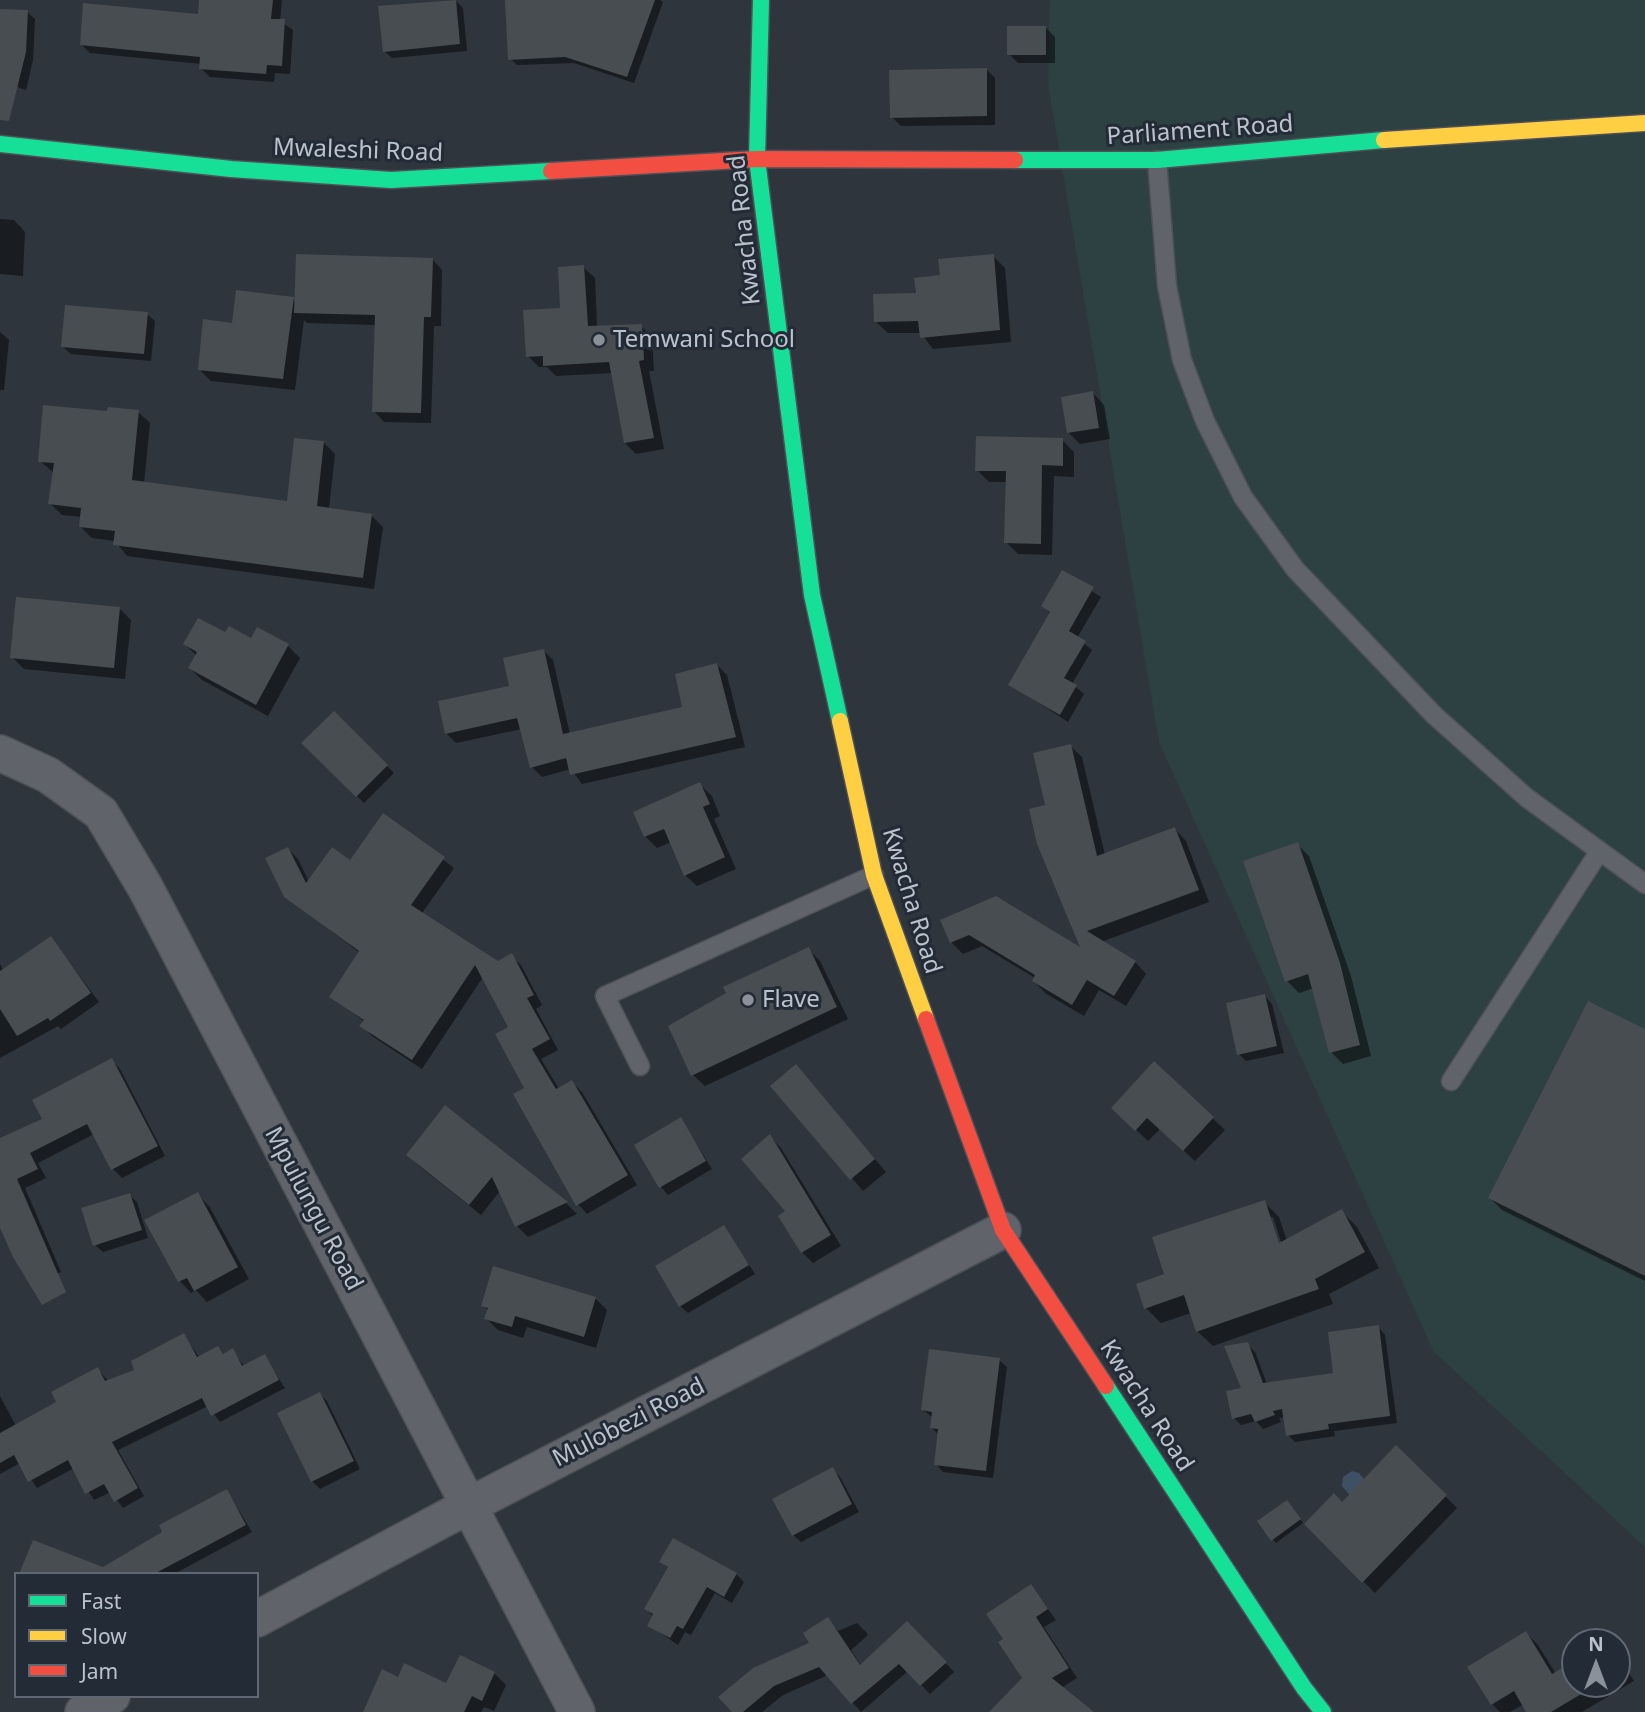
<!DOCTYPE html>
<style>
body{margin:0}
#map{position:relative;width:1645px;height:1712px;overflow:hidden;background:#2f353c;font-family:"Noto Sans",sans-serif}
canvas{display:block}
.legend{position:absolute;left:14px;top:1572px;width:245px;height:126px;box-sizing:border-box;background:#232b37;border:2px solid #606772;margin:0;padding:9px 12px;list-style:none;font-size:21px;color:#bbc2cb}
.legend li{display:flex;align-items:center;gap:14px;height:35px}
.legend b{width:35px;border:2px solid #606772}
.north{position:absolute;left:1561px;top:1628px;width:70px;height:70px;box-sizing:border-box;background:#232b37;border:2px solid #606772;border-radius:50%;rotate:0deg;font-size:19px;font-weight:700;line-height:28px;text-align:center;color:#bbc2cb}
.north::after{content:'';display:block;margin:auto;width:24px;height:32px;background:#8a9199;clip-path:polygon(50% 0,100% 100%,50% 72%,0 100%)}
</style>
<div id="map">
<canvas width="1645" height="1712"></canvas>
<ul class="legend">
<li><b style="height:9px;background:#16e098"></b>Fast</li>
<li><b style="height:9px;background:#ffcf43"></b>Slow</li>
<li><b style="height:9px;background:#f24e42"></b>Jam</li>
</ul>
<div class="north">N</div>
</div>
<script>
const g = document.querySelector('canvas').getContext('2d');
g.lineJoin = 'round';
function fillPath(path, color) { g.fillStyle = color; g.fill(path, 'evenodd'); }
function trace(path, color, width, dash) { g.strokeStyle = color; g.lineWidth = width; g.lineCap = dash ? 'butt' : 'round'; g.setLineDash(dash || []); g.stroke(path); }
function drawText(font, color, halo, rows, align = 'center') {
  g.font = font + ' "Noto Sans",sans-serif'; g.lineWidth = 6; g.setLineDash([]); g.textBaseline = 'middle'; g.strokeStyle = halo; g.fillStyle = color; for (const [text, x, y, turn = 0] of rows) {
    g.save(); g.translate(x, y); g.rotate((+turn || 0) * Math.PI / 180); g.textAlign = isNaN(turn) ? turn : align; if (halo) g.strokeText(text, 0, 0); g.fillText(text, 0, 0); g.restore();
  }
}
const green = new Path2D(`
 M1050 0H1645V1547L1434 1352 1159 742 1048 84Z`);
const water = new Path2D(`
 M1352 1471 1359 1473 1374 1492 1359 1506 1342 1486 1343 1477Z`);
const shadow = new Path2D(`
 M200 0H282L280 21 293 30 290 74 275 73 274 82 210 77 201 68 202 64 90 53 81 44 199 16Z
 M455 0 463 8 467 51 392 58 384 51Z
 M507 0H660L663 2 634 83 574 63 517 65 510 58Z
 M0 11 27 12 35 19 33 60 26 90 0 81Z
 M1046 28 1055 37V63H1018L1009 54Z
 M986 69 995 78V125L901 126 892 117Z
 M0 219 14 220 25 232 23 276 0 274Z
 M993 256 1005 268 1011 342 933 349 921 333H888L876 322 942 277Z
 M432 259 442 270 441 326H434L431 423 384 422 374 411 376 325 307 323 304 320 295 390 211 381 199 369 234 325 293 299 296 302Z
 M583 267 595 278 597 328 641 326 652 337 654 371H649L664 449 636 454 625 443 613 373 556 376 547 367H539L528 356 562 309Z
 M147 314 155 321 151 361 71 354 63 347Z
 M0 332 9 340 4 390H0Z
 M1093 393 1104 405 1110 439 1080 444 1068 432Z
 M138 412 150 423 144 483 288 503 324 443 335 454 329 509 371 515 383 527 374 589 127 556 115 541 92 538 80 526 82 517 62 515 50 503 54 473 40 461 109 413Z
 M1062 440 1074 452V477L1054 476 1052 555 1018 554 1006 542 1007 482H989L977 470Z
 M1062 572 1101 597 1077 638 1092 650 1072 684 1084 694 1068 722 1010 684 1051 614 1043 606Z
 M119 608 131 620 125 679 24 669 12 657Z
 M257 630 288 646 300 658 268 716 202 680 190 668 197 656 185 644 225 635 252 640Z
 M543 650 553 660 570 734 685 708 717 665 727 675 745 747 582 784 571 769 542 777 532 767 522 729 456 743 446 733 511 687Z
 M334 713 394 773 364 803 304 743Z
 M1070 746 1082 757 1105 855 1175 829 1186 841 1209 902 1101 942 1135 962 1146 974 1126 1006 1099 990 1084 1016 1045 993 1034 981 1035 978 982 946 963 954 951 942 942 921 1084 951 1047 807Z
 M700 785 712 796 720 816 714 819 736 869 697 886 685 875 671 842 657 848 645 836Z
 M384 815 454 868 422 913 498 963 511 956 521 965 542 1005 536 1009 558 1050 541 1059 559 1089 572 1082 582 1092 637 1185 587 1214 578 1204 527 1089 510 1028 483 977 422 1069 372 1036 362 1026 365 1022 331 996 360 953 285 896 288 849 298 859 309 882 350 862Z
 M1297 844 1309 856 1351 976 1371 1056 1343 1064 1331 1052 1314 988 1299 993 1287 981Z
 M51 938 99 1002 61 1029 58 1026 0 1058V964L4 971Z
 M808 949 820 961 848 1019 705 1086 693 1075Z
 M1265 996 1272 1004 1284 1053 1246 1061 1239 1054Z
 M1645 1031V1281L1502 1210 1490 1198Z
 M111 1060 120 1069 165 1156 122 1178 113 1169 94 1134 38 1163 46 1178 25 1188 61 1272 36 1282 0 1224V1142L44 1120Z
 M1155 1064 1225 1130 1195 1161 1160 1129 1148 1141 1113 1108Z
 M796 1067 886 1172 863 1191 773 1086Z
 M446 1108 566 1203 577 1214 528 1237 517 1226 500 1191 481 1215 419 1166 408 1155Z
 M681 1120 712 1169 668 1195 661 1187Z
 M770 1137 781 1148 841 1246 813 1263 802 1252 788 1212Z
 M197 1194 209 1206 249 1279 207 1302 196 1290 191 1293 180 1281Z
 M129 1195 137 1202 148 1238 103 1252 95 1245Z
 M1264 1202 1279 1217 1287 1241 1342 1212 1357 1227 1379 1268 1329 1294 1333 1304 1213 1346 1197 1331 1191 1313 1161 1323 1146 1308 1167 1275ZM1269 1217H1273L1284 1251 1281 1252Z
 M724 1227 755 1274 688 1313 680 1306Z
 M494 1268 596 1299 607 1310 596 1348 527 1327 523 1338 498 1330 486 1318 489 1311 483 1305Z
 M1378 1327 1385 1335 1397 1423 1334 1431 1335 1436 1295 1442 1288 1435 1285 1417 1279 1418 1281 1422 1263 1429 1256 1421 1241 1425 1234 1418 1243 1389 1247 1344 1255 1352 1267 1384 1335 1374Z
 M183 1335 200 1358 218 1348 225 1355 232 1351 244 1366 264 1356 285 1388 220 1422 208 1406 118 1450 144 1496 123 1508 111 1492 94 1500 74 1468 37 1488 20 1463 0 1474V1396L16 1426 59 1403 98 1369 108 1381 136 1371Z
 M999 1360 1007 1367 993 1478 943 1472 936 1464 939 1435 932 1428 933 1418 923 1410Z
 M320 1394 327 1401 360 1469 320 1489 312 1481Z
 M1396 1447 1457 1508 1375 1593 1306 1524 1342 1505Z
 M833 1470 840 1477 859 1512 801 1542 793 1535Z
 M227 1491 252 1532 174 1574H130Z
 M1290 1505 1303 1523 1276 1543 1259 1522Z
 M661 1561 736 1574 744 1582 732 1603 715 1593 691 1635 685 1632 678 1645 649 1625 654 1617 646 1609 669 1569Z
 M1031 1586 1056 1620 1044 1627 1077 1678 1061 1688 1092 1712H1003L1024 1678 1005 1640Z
 M827 1619 838 1631 857 1623 866 1632 868 1635 851 1650 861 1666 907 1623 954 1672 930 1694 908 1671 861 1712 828 1675 783 1695 762 1712H734L812 1643Z
 M1526 1633 1538 1645 1556 1674 1575 1662V1684H1617V1654L1634 1681 1582 1712H1529L1524 1704 1510 1712H1500L1492 1704Z
 M494 1673 506 1685 494 1711 484 1707 481 1712H384L399 1679 447 1685Z`);
const building = new Path2D(`
 M199 0H273L271 19H285L282 66 267 65 266 74 199 69 200 57 80 45 83 3 198 14Z
 M456 0 460 44 383 52 378 6Z
 M505 0H655L627 77 565 57 508 60Z
 M0 9 28 10 26 52 9 121 0 120Z
 M1007 26H1046V55H1007Z
 M987 68V116L890 118 889 70Z
 M296 254 433 258 431 317H424L421 413 372 412 375 315 294 313Z
 M994 254 1000 330 920 338 918 321 874 322 873 294 916 293 914 278 940 275 938 259Z
 M584 265 588 326 642 324 644 360 639 361 654 438 624 443 609 362 543 366V356L526 357 523 310 560 308 558 267Z
 M236 290 294 297 283 379 198 370 203 319 232 323Z
 M65 305 148 312 144 354 61 347Z
 M1093 391 1099 428 1067 433 1061 397Z
 M43 405 107 411 108 407 139 410 132 480 287 501 294 438 324 441 317 506 372 514 363 578 113 545 115 531 79 527 81 508 48 504 54 463 38 462Z
 M976 436 1063 438V466L1042 465 1041 544 1004 543 1006 471H975Z
 M1062 570 1094 587 1069 631 1086 641 1064 678 1077 685 1060 715 1008 685 1050 612 1041 606Z
 M16 597 120 607 114 668 10 658Z
 M198 618 225 632 229 626 251 638 257 627 289 644 256 705 188 668 197 652 183 644Z
 M544 649 563 734 682 707 675 674 717 663 736 737 570 775 566 758 530 768 517 718 445 734 438 701 509 686 503 658Z
 M334 711 388 765 356 797 301 743Z
 M1071 744 1097 856 1175 827 1199 890 1087 931 1136 961 1114 996 1087 980 1072 1005 1032 981 1035 975 969 935 950 943 940 920 996 896 1080 947 1037 844 1029 809 1045 805 1033 753Z
 M700 782 710 804 703 807 725 857 684 876 664 829 644 837 633 812Z
 M383 813 445 857 411 905 498 961 512 953 534 995 527 998 550 1039 532 1049 556 1089 572 1080 628 1175 576 1206 513 1094 524 1088 495 1034 508 1027 475 965 412 1060 359 1026 364 1020 329 997 359 951 284 897 265 858 288 847 306 883 332 847 350 860Z
 M1298 842 1340 963 1360 1045 1329 1053 1308 974 1285 982 1243 861Z
 M51 936 91 993 50 1021 48 1018 17 1036 0 1009V971Z
 M809 947 837 1007 691 1076 668 1026 726 993 723 987Z
 M1265 994 1277 1046 1237 1055 1226 1003Z
 M1588 1001 1645 1029V1276L1488 1198Z
 M112 1058 158 1146 111 1170 87 1124 30 1153 38 1169 17 1179 66 1292 42 1305 13 1257 0 1228V1138L42 1119 32 1100Z
 M1154 1061 1214 1117 1183 1151 1147 1118 1135 1131 1111 1108Z
 M796 1064 875 1159 850 1180 770 1086Z
 M445 1105 465 1121 568 1202 515 1227 492 1177 469 1205 406 1155Z
 M681 1117 706 1161 659 1188 634 1145Z
 M770 1134 831 1235 801 1253 778 1216 785 1211 741 1159Z
 M198 1192 238 1267 194 1291 187 1278 178 1282 144 1220Z
 M130 1193 142 1230 93 1246 81 1208Z
 M1265 1200 1279 1243 1342 1209 1365 1252 1315 1279 1319 1289 1196 1332 1184 1295 1144 1309 1136 1284 1164 1274 1152 1237Z
 M724 1225 749 1265 679 1307 655 1266Z
 M493 1266 596 1297 584 1337 515 1316 512 1327 484 1319 488 1308 481 1306Z
 M1379 1325 1390 1416 1328 1424 1329 1429 1286 1436 1282 1409 1273 1411 1275 1415 1255 1422 1251 1414 1232 1419 1226 1391 1241 1388 1224 1346 1248 1342 1263 1383 1333 1373 1328 1332Z
 M184 1333 197 1357 218 1346 223 1354 233 1348 242 1366 265 1354 279 1380 211 1416 202 1398 112 1442 138 1488 114 1502 104 1484 85 1494 68 1460 28 1482 14 1455 0 1463V1433L56 1402 51 1392 98 1367 105 1381 134 1370 131 1361Z
 M929 1349 1000 1358 986 1471 934 1465 938 1429 930 1428 932 1412 921 1410Z
 M320 1392 354 1461 311 1482 277 1413Z
 M1396 1445 1447 1495 1362 1583 1304 1524 1334 1493 1342 1502Z
 M833 1467 852 1504 792 1536 772 1499Z
 M227 1489 246 1525 154 1574H19L33 1540 103 1567 162 1532 159 1525Z
 M1287 1500 1301 1519 1271 1541 1257 1521Z
 M673 1538 737 1573 724 1597 707 1587 683 1629 677 1626 670 1638 647 1626 653 1614 644 1609 668 1567 659 1562Z
 M1031 1584 1048 1609 1036 1617 1069 1668 1052 1678 1094 1712H989L1022 1678 998 1642 1003 1639 986 1614Z
 M828 1617 860 1665 907 1621 947 1662 920 1686 899 1664 851 1704 819 1667 774 1686 743 1712H732L718 1697 753 1668 809 1643 803 1633Z
 M1526 1631 1552 1674 1575 1660V1684H1598L1551 1712H1526L1514 1691 1491 1705 1467 1667Z
 M460 1655 495 1672 482 1701 472 1696 464 1712H363L382 1669 398 1677 404 1663 446 1683Z`);
const lane = new Path2D(`
 M1157 160 1167 286 1182 360 1205 421 1243 497 1295 569 1434 715 1527 798 1645 884
 M640 1066 605 996 874 875
 M1451 1081 1599 852`);
const street = new Path2D(`
 M0 753 48 775 101 813 145 887 577 1712
 M257 1619 468 1506 1003 1230
 M83 1712 112 1696`);
const fast = new Path2D(`
 M761 0 757 159 812 595 840 721
 M0 144 231 169 391 180 551 171
 M1015 160H1157L1384 140
 M1106 1386 1304 1688 1323 1712`);
const slow = new Path2D(`
 M1384 140 1645 123
 M840 721 874 875 926 1019`);
const jam = new Path2D(`
 M551 171 757 159 1015 160
 M926 1019 1003 1230 1106 1386`);
const markers = [
 [599,340,7,"#8a9199"],
 [748,1000,7,"#8a9199"]
];
const streetNames = [
 ["Parliament Road",1200,131,-4],
 ["Mwaleshi Road",358,151,2],
 ["Kwacha Road",745,230,-96],
 ["Kwacha Road",911,901,73],
 ["Mpulungu Road",313,1209,62],
 ["Kwacha Road",1146,1406,57],
 ["Mulobezi Road",629,1423,-27]
];
const poiNames = [
 ["Temwani School",613,340],
 ["Flave",762,1000]
];
fillPath(green, '#2d4042');
fillPath(water, '#3f5064');
fillPath(shadow, '#0007');
fillPath(building, '#484d52');
trace(lane, '#4d5157', 21);
trace(street, '#4d5157', 38);
trace(fast, '#4d5157', 19);
trace(slow, '#4d5157', 19);
trace(jam, '#4d5157', 19);
trace(lane, '#60646a', 18);
trace(street, '#60646a', 35);
trace(fast, '#16e098', 16);
trace(slow, '#ffcf43', 16);
trace(jam, '#f24e42', 16);
for (const [x, y, r, color] of markers) { const dot = new Path2D(); dot.arc(x, y, r, 0, 2 * Math.PI); g.fillStyle = color; g.fill(dot); trace(dot, '#232b37', 2.5); }
drawText('24px', '#bbc2cb', '#232b37', streetNames);
drawText('24px', '#bbc2cb', '#232b37', poiNames, 'left');
</script>
